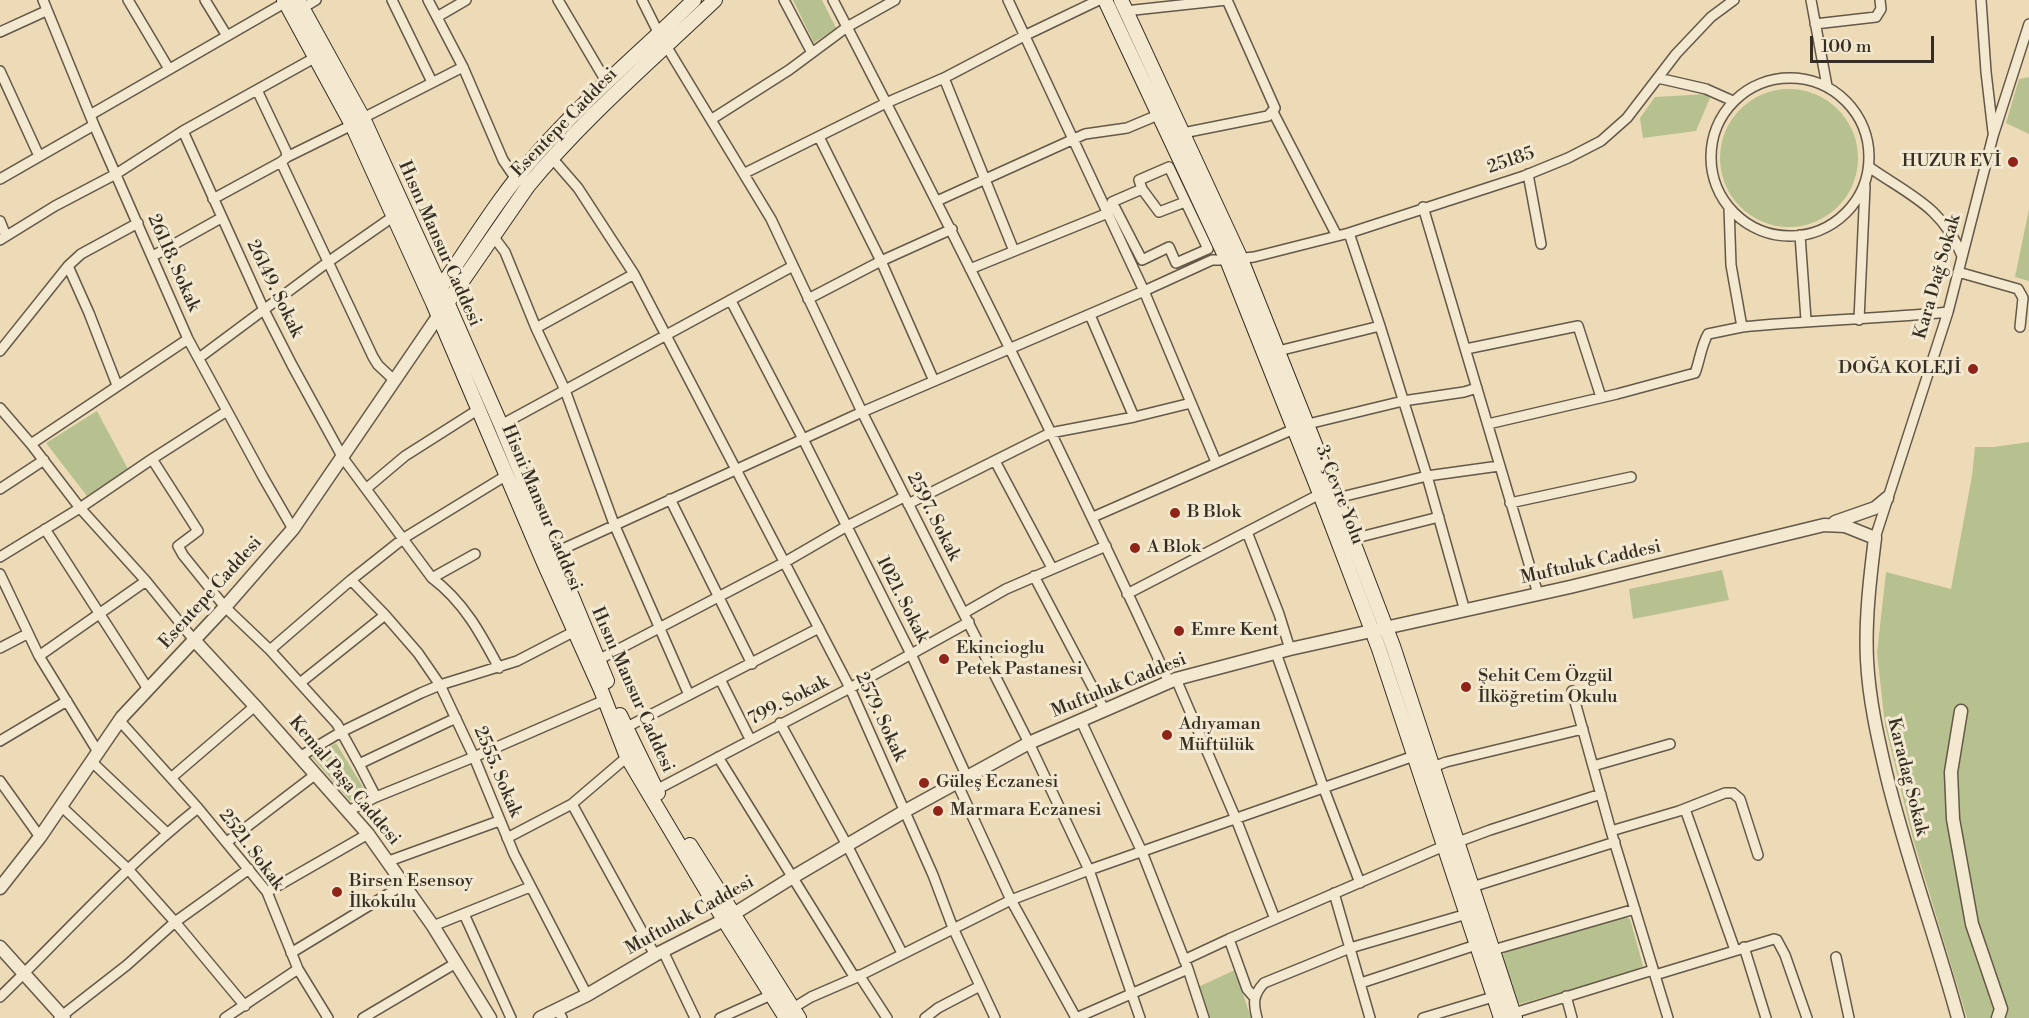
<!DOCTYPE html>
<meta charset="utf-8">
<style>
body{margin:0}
#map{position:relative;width:2029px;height:1018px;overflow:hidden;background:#eddbb7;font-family:"Libre Bodoni",serif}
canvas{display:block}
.scale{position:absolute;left:1810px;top:36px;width:124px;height:27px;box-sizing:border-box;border:3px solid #362d23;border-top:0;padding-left:8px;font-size:18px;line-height:21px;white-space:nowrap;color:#362d23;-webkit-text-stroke:4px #f3e8d0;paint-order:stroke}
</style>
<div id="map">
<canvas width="2029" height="1018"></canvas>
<div class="scale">100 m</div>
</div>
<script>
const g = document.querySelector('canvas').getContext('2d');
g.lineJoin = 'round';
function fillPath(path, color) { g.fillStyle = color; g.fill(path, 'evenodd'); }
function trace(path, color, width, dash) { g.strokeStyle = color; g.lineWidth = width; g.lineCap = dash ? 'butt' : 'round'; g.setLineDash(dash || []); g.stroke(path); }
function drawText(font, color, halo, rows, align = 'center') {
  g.font = font + ' "Libre Bodoni",serif'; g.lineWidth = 6; g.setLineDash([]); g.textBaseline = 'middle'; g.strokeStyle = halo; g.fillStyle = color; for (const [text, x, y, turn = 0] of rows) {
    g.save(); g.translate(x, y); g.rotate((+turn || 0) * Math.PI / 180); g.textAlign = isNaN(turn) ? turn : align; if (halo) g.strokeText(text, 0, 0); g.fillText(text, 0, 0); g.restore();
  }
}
const green = new Path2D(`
 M793 0H822L836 28 814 43Z
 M2029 77V134L2006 123 2019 79Z
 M1720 158a69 69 0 1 1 138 0a69 69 0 1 1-138 0Z
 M1708 94 1710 98 1696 131 1643 138 1640 118 1655 97Z
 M2029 209V281L2015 277Z
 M97 411 128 469 87 496 46 443Z
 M2029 442V1018H1967L1913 839 1885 725 1877 653 1886 572 1951 589 1972 476 1975 447H1994Z
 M1722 570 1729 600 1633 619 1629 589Z
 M336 743 366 792 350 801 312 757Z
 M1624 916 1630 919 1643 966 1635 971 1520 1004 1516 1000 1502 956 1506 951Z
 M1235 970 1251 1018H1208L1198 987Z`);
const minor = new Path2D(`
 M43 0 94 125 188 339 263 477 293 529
 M128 0 169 69
 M205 0 227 36
 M392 0 432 82
 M428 0 463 67 503 160 516 179
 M558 0 607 83
 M642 0 659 34 771 219 862 412 1029 743 1089 870 1140 1018
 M784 0 812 53
 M833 0C950 225 1063 452 1169 682
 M1008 0 1144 291 1216 462
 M1811 0 1827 86
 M1981 0 1986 72 1993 132
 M303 8 316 0
 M1125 11 1227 0
 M437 17 466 0
 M1815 24 1876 17 1881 9 1880 0
 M0 32 46 11
 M0 71 39 156
 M944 78 1014 251
 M1658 78 1706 89 1733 101
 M1711 157a79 79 0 1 1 158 0a79 79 0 1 1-158 0Z
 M257 90 286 151 287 157 281 162 373 357 378 365 395 381
 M1273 112 1337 236
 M90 115 286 2
 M363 118 463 67
 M712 119 789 70 847 27 895 0
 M183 131 264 310 292 365 343 458 432 578C464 602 481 634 499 668
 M1183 133 1268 116 1275 108 1227 0
 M819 137 881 261 934 381
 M287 157 352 125
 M552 158 578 188 634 274 850 688 933 875 953 928 995 1018
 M1869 167C1909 195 1943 207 1962 256
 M745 173 886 103 944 78 1026 35 1099 0
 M1528 174 1541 244
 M0 179 94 125
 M1142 189 1112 202 1142 260 1169 247 1176 263 1208 249 1169 167 1139 180 1142 189 1159 212 1185 202
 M213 199 281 162
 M937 201 1085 134 1127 128 1158 115
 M1423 207 1538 594
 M1729 207 1731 265 1742 327C1811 320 1879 319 1948 312
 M0 221 6 236
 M1349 233 1380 326 1427 476 1499 466
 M1800 235 1806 320
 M493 236 505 252 536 328 565 390 614 524 689 695
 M0 240 55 206 116 174 183 131 316 57
 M153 256 221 218
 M68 266 89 313 117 385
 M970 269 1108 213
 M1958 272 2018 289 2023 298 2020 327
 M808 299 881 261 952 229
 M731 301 803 439 911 654 967 777
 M1090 315 1134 417
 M1859 320 1865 186
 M536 328 634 274
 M1466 349 1578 326 1601 397
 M0 351 68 266 81 254 138 223
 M1278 351 1380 326
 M199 358 328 262 394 216
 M0 408 31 444 80 508 146 581 194 640
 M1308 424 1403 401 1464 392 1477 388
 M1488 424 1617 394 1695 373C1700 360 1701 346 1708 334L1742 327
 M501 425 793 266
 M31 444 188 339
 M152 459 198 531 178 546 183 555 225 607 270 650 337 724 359 764 376 797
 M995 461 1052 568
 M367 488 405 456 479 409
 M0 489 44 460
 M1337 498 1427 476 1465 611
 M670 499 752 664
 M1510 503 1631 477
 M908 504 1050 433 1134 417 1191 403
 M1093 517 1294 429
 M45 529 148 689
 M1247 532 1279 614 1290 649
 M1875 538 1948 312 1993 136 2029 24
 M1352 539 1439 517
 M554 553 862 412 1144 291 1212 260H1227L1254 257 1349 233 1524 176 1568 158 1601 141 1627 118 1676 54 1711 17 1734 0
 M0 557 80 508 152 459 227 411
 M0 574 39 656 98 752
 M1034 576 1104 709
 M432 578 475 554
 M351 580 385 615 418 653 440 685 474 757 514 854 587 995
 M1127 594 1320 494
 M964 613 1006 589 1106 546
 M0 648 27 634
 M270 650 351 580 404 538 507 475
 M1276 653 1324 789 1360 883
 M39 656 146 581
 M598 660 785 562 847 526 904 497
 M720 679 750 739
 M1176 679 1236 819 1275 919
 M300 683 385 615
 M1572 691 1611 831 1668 1018
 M119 720 198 808 267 892 298 969 328 1018
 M1081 721 1142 852 1188 969 1204 1018
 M780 723 847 845 902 953
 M625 728 819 628
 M0 741 67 701
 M301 756 341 732 421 693 440 685 517 661 575 631
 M718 757 855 978
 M92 762 167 833
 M359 764 456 718
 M1593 766 1670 744
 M1433 767 1446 762 1583 729
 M171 778 255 706
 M0 781 40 837
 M957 783 1011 900 1076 1018
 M656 790 850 688 969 622
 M572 804 655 955
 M61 806 127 868 175 922 245 1006
 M1685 809 1735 950
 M348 811 376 797 474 757 605 700
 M1611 831 1679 811 1725 793H1733L1740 799 1758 855
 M507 838 572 804 627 757
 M227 842 316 774
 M1458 842 1490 830 1601 794
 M389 861 499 821
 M1472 887 1615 842
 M267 892 368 834
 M1334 893 1370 1018
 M464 914 511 1018
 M433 926 530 887
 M1229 939 1247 989 1254 997
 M1744 947 1766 1018
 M1493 950 1635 909
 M663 951 695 1018
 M291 953 403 885
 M1836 957 1849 1018
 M1184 960 1229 939 1444 846
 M859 975 887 1018
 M1655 975 1774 939 1777 940 1785 955 1807 1018
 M1361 983 1476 945
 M1566 996 1572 1018
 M0 997C66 933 126 865 198 808
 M793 1008 811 997 855 978 1011 900 1089 870 1414 756
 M558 1010 562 1018
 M1514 1013 1653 970
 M59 1018 127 965 175 922 249 869
 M225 1018 298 969
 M363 1018 456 963
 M720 1018 771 995
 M925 1018 938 1008 980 986
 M1076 1018 1188 969
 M1257 1018C1253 1003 1253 995 1264 983L1350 948 1467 914
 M1423 1018 1493 997`);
const tertiary = new Path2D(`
 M1835 522 1875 508 1887 498
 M194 640 255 706 368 834 433 926 490 1018
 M1961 711 1951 772 1953 819 1972 924 2001 1009 1998 1018
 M0 888 40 837 122 717 225 607 293 529 439 315
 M0 947 64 1018
 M540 1018 587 995 655 955 724 920 793 877 905 811 1029 743 1176 679 1290 649 1570 587 1824 525 1845 526 1875 538C1870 578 1865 620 1867 660 1869 700 1878 739 1887 777 1907 859 1936 937 1958 1018`);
const secondary = new Path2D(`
 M284 0 352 125 433 303 544 563 601 690 627 757 724 920 786 1018
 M298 0 363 118 447 302 501 425 607 681
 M1105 0 1227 260 1320 494 1379 649 1501 1018
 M1121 0 1241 259 1336 497 1393 646 1515 1018
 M440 295V288C471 244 499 197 534 157 582 101 641 52 694 0
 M443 309 528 186C584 118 652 60 715 0
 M620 715 658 793
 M690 845 799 1018`);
const markers = [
 [2013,162,6,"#8f2418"],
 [1973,369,6,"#8f2418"],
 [1175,513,6,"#8f2418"],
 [1135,548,6,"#8f2418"],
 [1179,631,6,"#8f2418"],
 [944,659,6,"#8f2418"],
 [1466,687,6,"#8f2418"],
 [1167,735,6,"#8f2418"],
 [924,783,6,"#8f2418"],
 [938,811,6,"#8f2418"],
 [337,892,6,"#8f2418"]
];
const streetNames = [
 ["Esentepe Caddesi",565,123,-46],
 ["25185",1511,161,-19],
 ["Hısnı Mansur Caddesi",439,244,66],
 ["26118. Sokak",173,263,66],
 ["Kara Dağ Sokak",1938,277,-74],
 ["26149. Sokak",274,289,64],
 ["3. Çevre Yolu",1339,495,69],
 ["Hisni Mansur Caddesi",541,508,67],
 ["2597. Sokak",933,517,63],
 ["Muftuluk Caddesi",1591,563,-13],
 ["Esentepe Caddesi",211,593,-48],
 ["1021. Sokak",902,600,63],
 ["Muftuluk Caddesi",1119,686,-22],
 ["Hısnı Mansur Caddesi",632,690,66],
 ["799. Sokak",789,701,-27],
 ["2579. Sokak",880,717,65],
 ["2555. Sokak",497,772,67],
 ["Karadag Sokak",1907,777,76],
 ["Kemal Paşa Caddesi",344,781,50],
 ["2521. Sokak",251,850,53],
 ["Muftuluk Caddesi",690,916,-29]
];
const poiNames = [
 ["HUZUR EVİ",2001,162,"right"],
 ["DOĞA KOLEJİ",1961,369,"right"],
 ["B Blok",1187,513],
 ["A Blok",1147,548],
 ["Emre Kent",1191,631],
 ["Ekincioglu",956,649],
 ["Petek Pastanesi",956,670],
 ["Şehit Cem Özgül",1478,677],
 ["İlköğretim Okulu",1478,698],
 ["Adıyaman",1179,725],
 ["Müftülük",1179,746],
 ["Güleş Eczanesi",936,783],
 ["Marmara Eczanesi",950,811],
 ["Birsen Esensoy",349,882],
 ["İlkokulu",349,903]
];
fillPath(green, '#b7c08f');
trace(minor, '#645848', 12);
trace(tertiary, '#645848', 15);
trace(secondary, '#362d23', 16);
trace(minor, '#f3e8d0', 9);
trace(tertiary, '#f3e8d0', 12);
trace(secondary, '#f3e8d0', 14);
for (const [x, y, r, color] of markers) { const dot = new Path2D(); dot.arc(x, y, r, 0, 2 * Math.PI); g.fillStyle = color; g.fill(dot); trace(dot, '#f3e8d0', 2); }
drawText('18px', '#362d23', '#f3e8d0', streetNames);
drawText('18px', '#362d23', '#f3e8d0', poiNames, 'left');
</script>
